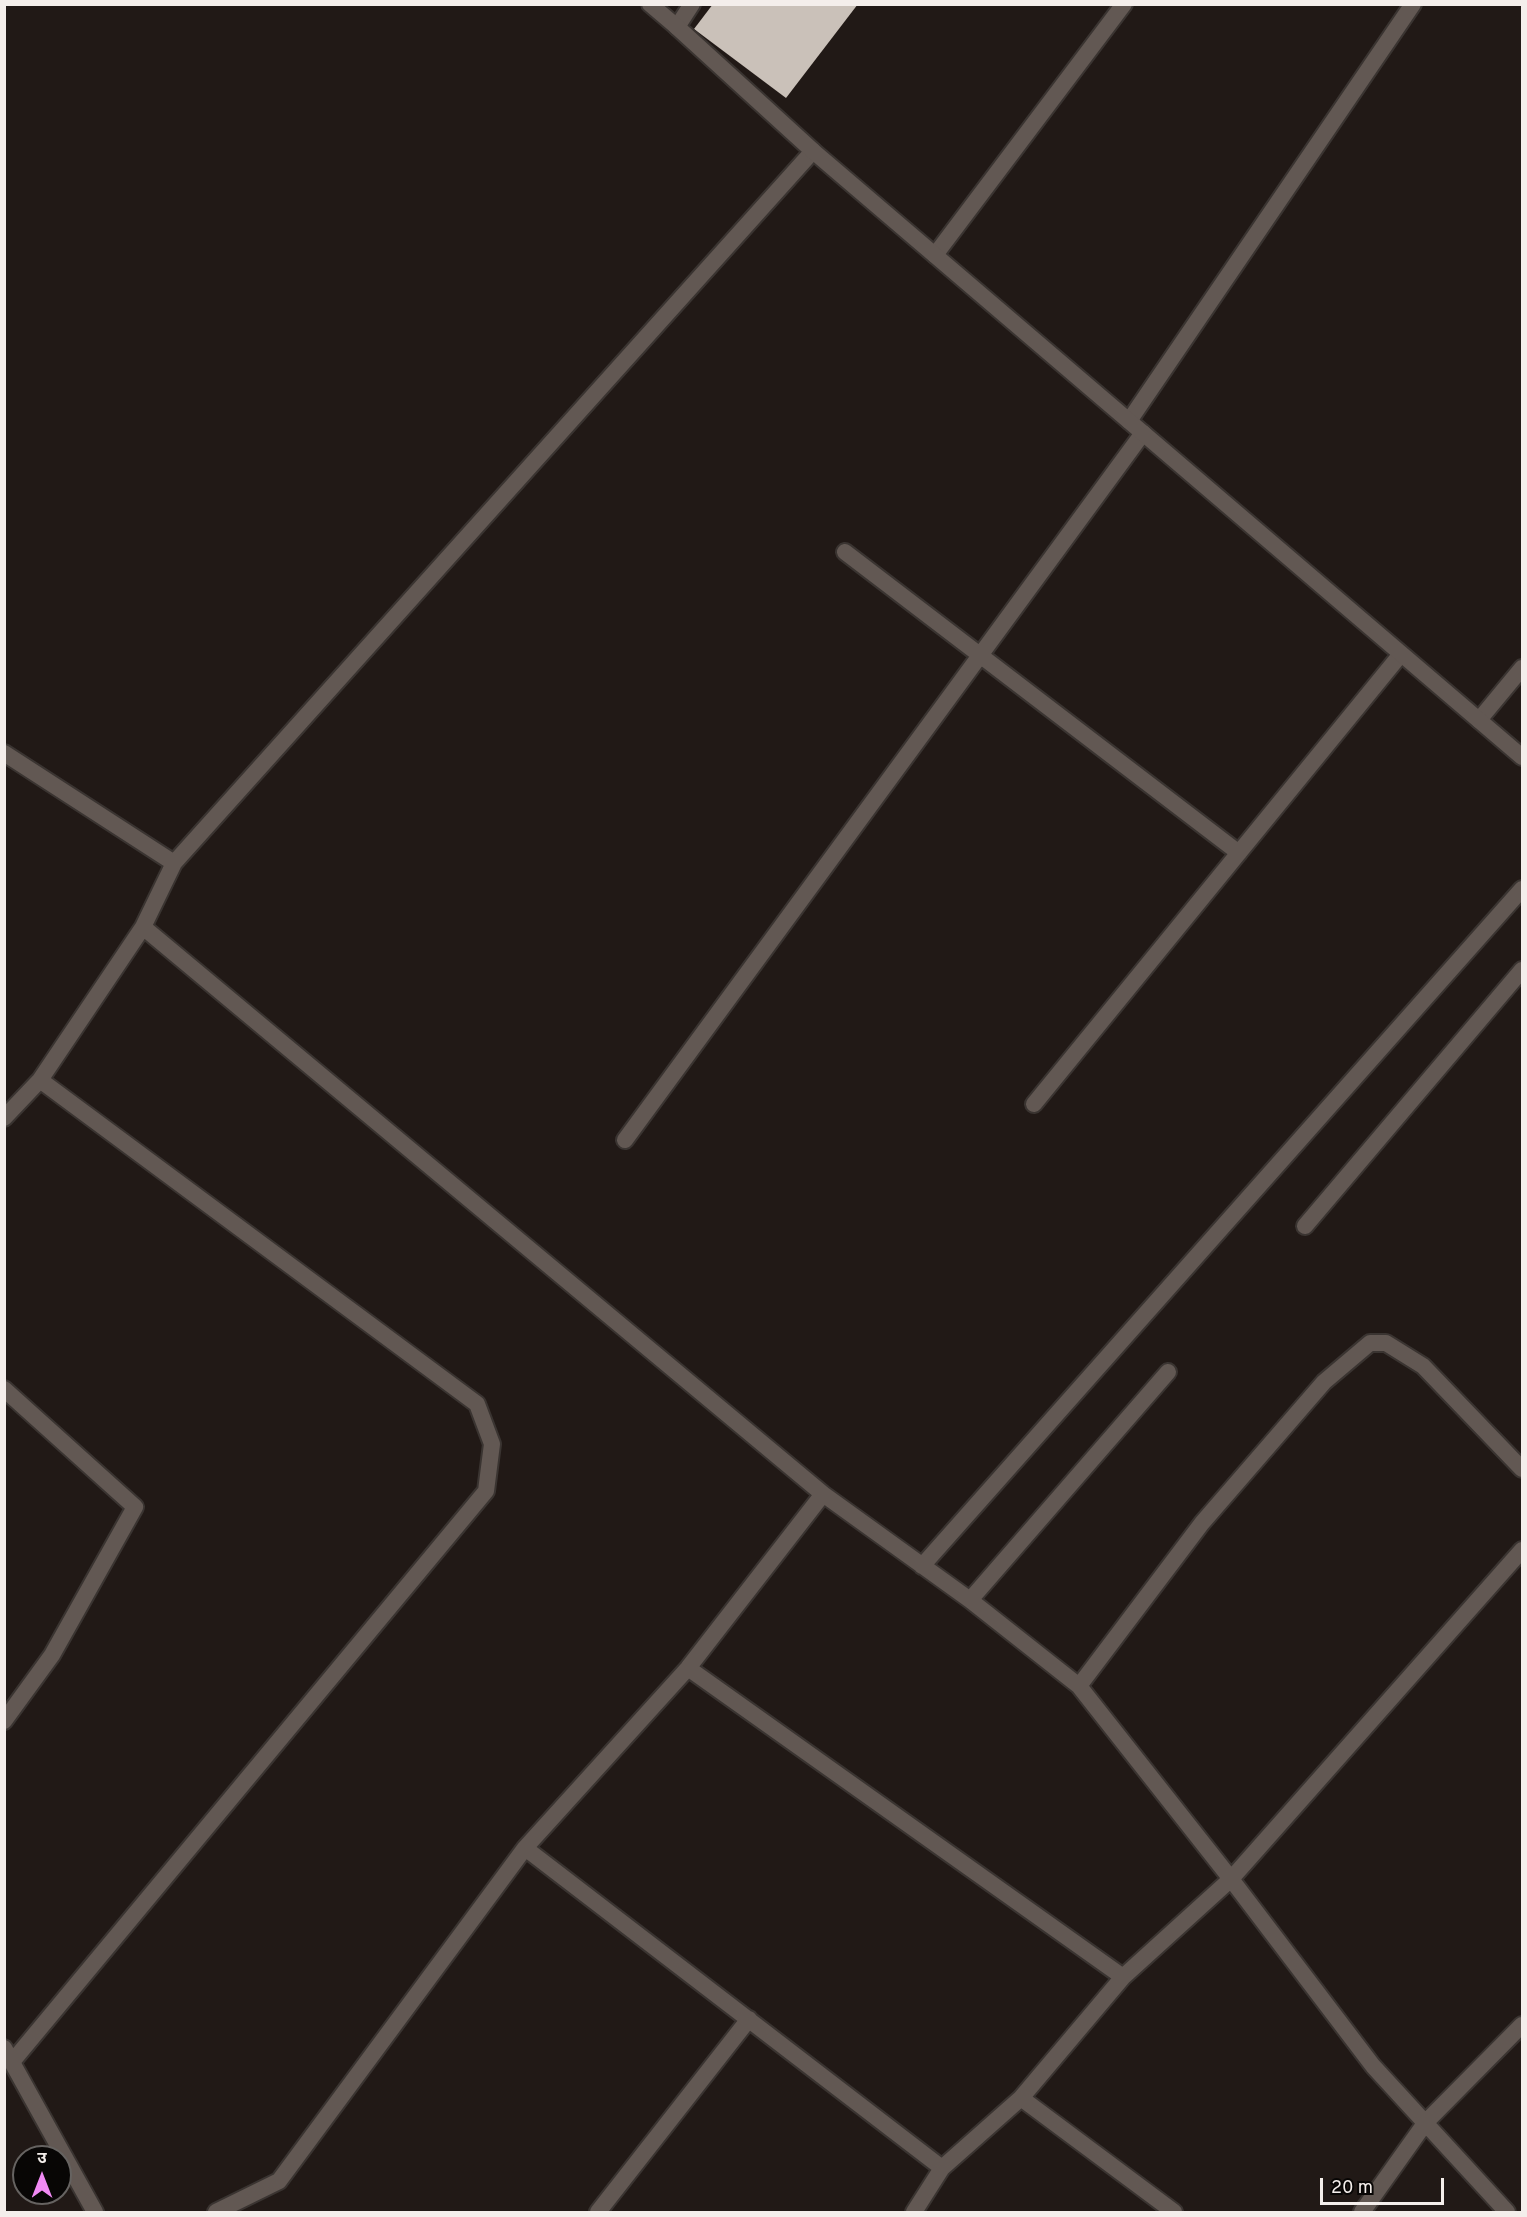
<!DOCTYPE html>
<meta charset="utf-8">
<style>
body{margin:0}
#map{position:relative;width:1527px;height:2217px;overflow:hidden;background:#211916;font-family:Overpass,"Noto Sans Devanagari",sans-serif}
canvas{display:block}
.frame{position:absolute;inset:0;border:6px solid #f4eeeb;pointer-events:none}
.north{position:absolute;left:12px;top:2145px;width:60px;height:60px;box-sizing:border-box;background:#080605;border:2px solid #666361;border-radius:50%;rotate:0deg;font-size:16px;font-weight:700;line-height:24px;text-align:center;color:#f4eeeb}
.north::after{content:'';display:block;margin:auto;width:21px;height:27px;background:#f18af4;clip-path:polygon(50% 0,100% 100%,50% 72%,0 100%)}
.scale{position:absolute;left:1320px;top:2178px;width:124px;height:27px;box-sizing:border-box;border:3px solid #f4eeeb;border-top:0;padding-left:8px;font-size:18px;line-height:21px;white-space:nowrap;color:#f4eeeb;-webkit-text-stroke:4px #080605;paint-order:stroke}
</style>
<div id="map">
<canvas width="1527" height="2217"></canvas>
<div class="frame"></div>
<div class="north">उ</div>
<div class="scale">20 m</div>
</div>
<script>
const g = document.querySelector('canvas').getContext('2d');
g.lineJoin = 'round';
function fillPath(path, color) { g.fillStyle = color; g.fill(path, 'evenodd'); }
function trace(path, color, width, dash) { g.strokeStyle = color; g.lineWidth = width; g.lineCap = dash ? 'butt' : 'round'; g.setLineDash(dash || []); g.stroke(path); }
const building = new Path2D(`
 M713 4H858L786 98 694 29Z`);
const minor = new Path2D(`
 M677 27 692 4
 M935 255 1124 4
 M1129 421 1413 4
 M845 552 1239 853
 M1479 720 1522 668
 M4 753 174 863 143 927 40 1080 4 1118
 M174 863 813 151
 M143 927 823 1494 970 1600 1079 1686 1231 1879 1373 2066 1507 2212
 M1034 1104 1401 654
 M625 1140 1143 433
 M1305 1226 1522 970
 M4 1389 135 1507 52 1655 4 1721
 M922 1566 1522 889
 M970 1600 1168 1372
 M688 1668 1123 1977
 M1079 1686 1202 1523 1324 1382 1370 1343H1386L1423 1366 1522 1469
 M525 1848 942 2168
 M4 2048 95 2212
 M12 2062 486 1491 492 1444 477 1404 40 1080
 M1021 2098 1174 2212
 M216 2212 279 2181 525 1848 688 1668 823 1494
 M598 2212 749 2019
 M914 2212 942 2168 1021 2098 1123 1977 1231 1879 1522 1550
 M1362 2212 1426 2122 1522 2025`);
const tertiary = new Path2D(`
 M650 4 677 27 813 151 1522 757`);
fillPath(building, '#cac1b9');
trace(minor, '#3a3431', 20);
trace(tertiary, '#3a3431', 20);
trace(minor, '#625853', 16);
trace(tertiary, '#625853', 16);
</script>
